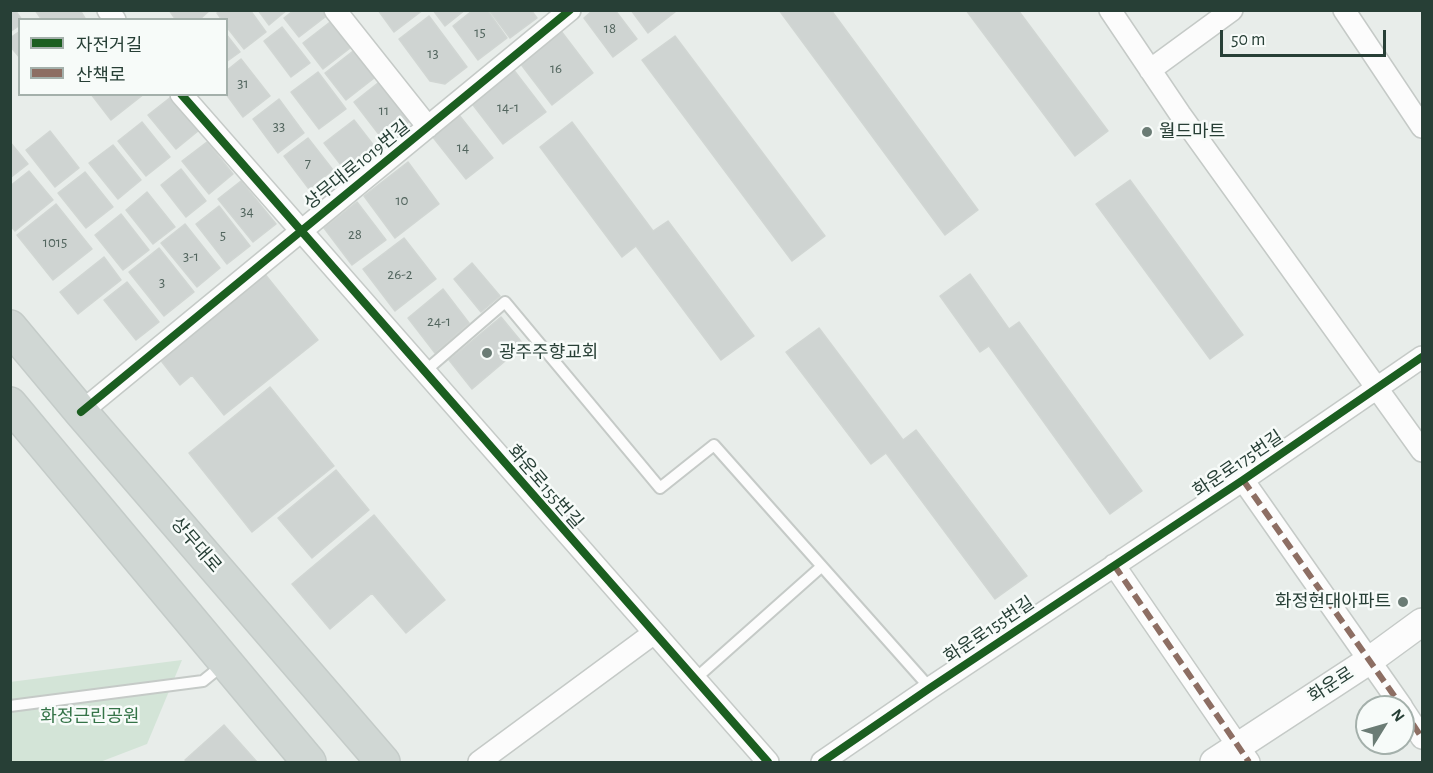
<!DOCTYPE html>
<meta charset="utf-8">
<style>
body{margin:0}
#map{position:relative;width:1433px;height:773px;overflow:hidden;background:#e8edea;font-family:"Alegreya Sans","Noto Sans KR",sans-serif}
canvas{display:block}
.frame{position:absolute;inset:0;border:12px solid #273f36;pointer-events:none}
.legend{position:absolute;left:18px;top:18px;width:210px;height:78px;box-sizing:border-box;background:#f7fbf9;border:2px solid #a4b0ab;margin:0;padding:8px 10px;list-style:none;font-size:18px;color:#273f36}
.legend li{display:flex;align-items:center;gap:12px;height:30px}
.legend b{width:30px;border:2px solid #a4b0ab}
.north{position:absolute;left:1355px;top:695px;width:60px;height:60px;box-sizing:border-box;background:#f7fbf9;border:2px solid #a4b0ab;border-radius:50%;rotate:53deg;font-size:16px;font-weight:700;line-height:24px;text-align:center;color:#273f36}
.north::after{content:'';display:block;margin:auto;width:21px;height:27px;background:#6b7c75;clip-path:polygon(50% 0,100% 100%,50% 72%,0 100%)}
.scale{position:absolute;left:1220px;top:30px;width:166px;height:27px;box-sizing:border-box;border:3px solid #273f36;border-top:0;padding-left:8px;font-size:18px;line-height:21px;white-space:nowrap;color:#273f36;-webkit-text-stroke:4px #f7fbf9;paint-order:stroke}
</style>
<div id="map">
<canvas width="1433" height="773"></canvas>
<div class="frame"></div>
<ul class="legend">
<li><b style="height:8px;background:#1b5e20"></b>자전거길</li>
<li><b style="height:8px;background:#8d6e63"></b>산책로</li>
</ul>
<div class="north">N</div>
<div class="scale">50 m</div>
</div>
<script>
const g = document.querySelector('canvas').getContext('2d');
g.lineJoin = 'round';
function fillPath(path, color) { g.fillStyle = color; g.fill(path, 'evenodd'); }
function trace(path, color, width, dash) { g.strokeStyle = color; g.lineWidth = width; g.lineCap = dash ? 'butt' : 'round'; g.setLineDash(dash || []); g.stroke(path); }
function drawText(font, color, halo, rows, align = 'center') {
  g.font = font + ' "Alegreya Sans","Noto Sans KR",sans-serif'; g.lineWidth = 5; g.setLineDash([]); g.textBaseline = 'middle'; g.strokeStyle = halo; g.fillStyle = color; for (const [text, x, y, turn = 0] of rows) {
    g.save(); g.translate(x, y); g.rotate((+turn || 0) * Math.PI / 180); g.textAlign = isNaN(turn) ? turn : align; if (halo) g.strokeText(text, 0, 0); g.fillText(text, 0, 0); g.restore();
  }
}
const green = new Path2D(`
 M182 660 147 744 100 762H11L10 682Z`);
const building = new Path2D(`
 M10 10H15L22 20H20V25L10 32Z
 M35 10H80L86 20H42Z
 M169 10H209V11L199 20H176Z
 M220 10H250L266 32 244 49 226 26V20H222L217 13Z
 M258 10H287L269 25Z
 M294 10H327L329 14 299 37 284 18Z
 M378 10H423L394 32Z
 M433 10H465L445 26Z
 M473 10H487L507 38 478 60 453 26Z
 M489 10H531L537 18 510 38Z
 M593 10H615L637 39 613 57 584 18Z
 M631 10H674L675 12 648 33Z
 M779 10H831L978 210 945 235Z
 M966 10H1018L1108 131 1075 156Z
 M429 16 467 67 445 84 430 81 399 39Z
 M334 19 354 45 323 69 303 43Z
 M282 27 310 63 291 77 264 41Z
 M20 31V58L10 46V38Z
 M561 31 593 73 552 105 520 63Z
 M226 34 240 52 226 62Z
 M675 36 825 236 792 261 642 60Z
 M357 48 378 75 346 100 325 73Z
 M241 59 270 96 243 117 226 94V71Z
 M513 69 546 112 503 144 470 101Z
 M318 72 346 109 319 129 291 92Z
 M383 79 414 118 384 141 354 102Z
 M91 94H144L111 120Z
 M171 97 198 131 176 149 148 115Z
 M279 99 304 133 278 153 253 119Z
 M459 115 493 158 466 179 432 136Z
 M354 120 378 151 348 174 324 143Z
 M142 122 170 157 146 176 118 141Z
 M572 122 653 231 668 221 754 336 721 360 636 246 622 257 540 147Z
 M50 131 79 168 55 187 26 150Z
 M308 138 333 170 309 189 284 156Z
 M10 142 28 164 10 178Z
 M207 142 233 174 209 194 182 161Z
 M113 145 141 180 118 199 89 163Z
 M408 162 439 204 395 238 364 196Z
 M181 169 206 201 186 217 161 185Z
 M29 171 53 200 15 231 10 225V186Z
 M85 172 113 207 86 228 58 193Z
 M1130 180 1243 335 1210 359 1096 204Z
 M241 181 276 224 253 242 218 199Z
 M147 192 175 227 153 244 126 210Z
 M357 202 386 240 352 265 324 228Z
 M56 204 92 249 53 280 17 235Z
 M219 206 250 246 227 264 196 224Z
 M121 214 149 250 123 270 95 235Z
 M185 224 220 268 197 287 161 243Z
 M404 238 436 279 395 311 363 269Z
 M159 248 194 292 164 316 129 272Z
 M104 257 121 280 78 314 60 292Z
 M472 263 500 296 481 312 454 279Z
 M264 273 318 340 224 415 192 375 180 385 159 358Z
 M970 274 1009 329 1019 322 1142 491 1110 514 989 346 980 352 940 296Z
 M127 282 159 322 136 340 104 300Z
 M443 289 469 323 435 353 408 318Z
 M501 317 524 345 472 389 449 360Z
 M819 328 903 440 916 430 1027 576 995 599 886 453 871 464 786 352Z
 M270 387 334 466 252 532 189 453Z
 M336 470 369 510 312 558 278 518Z
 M374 515 445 600 406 633 372 593 330 629 292 584Z
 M224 725 257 762H187L185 760Z`);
const service = new Path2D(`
 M424 372 505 302 660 488 714 445 930 688
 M695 679 821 567
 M10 706 203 681 224 664`);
const minor = new Path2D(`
 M108 10 115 20
 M335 10 428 127
 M1110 10 1180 114 1422 451
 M1344 10 1422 127
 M1150 70 1232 10
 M181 94 768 762
 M81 412 570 10
 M1243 480 1402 707
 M1114 565 1249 762
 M1403 709 1422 738
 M479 762 654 633
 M822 762 930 688 1243 480 1422 357`);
const tertiary = new Path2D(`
 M1214 762 1370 660 1422 622`);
const primary = new Path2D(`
 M10 327 81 412 383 762
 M10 404 309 762`);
const quiet = new Path2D(`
 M1243 480 1402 707
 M1114 565 1249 762
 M1403 709 1422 738`);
const cycleway = new Path2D(`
 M181 94 768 762
 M81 412 570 10
 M822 762 930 688 1243 480 1422 357`);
const markers = [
 [1147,132,6,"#6b7c75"],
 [487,353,6,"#6b7c75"],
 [1403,602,6,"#6b7c75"]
];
const numberNames = [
 ["18",610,28],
 ["15",480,32],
 ["13",433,53],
 ["16",556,68],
 ["31",243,83],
 ["14-1",508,107],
 ["11",384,110],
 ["33",279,126],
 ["14",463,147],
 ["7",308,163],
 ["10",402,200],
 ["34",247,211],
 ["28",355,234],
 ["5",223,235],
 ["1015",55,242],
 ["3-1",191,256],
 ["26-2",400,274],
 ["3",162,282],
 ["24-1",439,321]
];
const poiNames = [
 ["월드마트",1159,132],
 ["광주주향교회",499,353],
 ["화정현대아파트",1391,602,"right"]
];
const streetNames = [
 ["상무대로1019번길",357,165,-39],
 ["화운로175번길",1238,464,-34],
 ["화운로155번길",545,487,49],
 ["상무대로",196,545,49],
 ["화운로155번길",989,630,-34],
 ["화운로",1331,685,-33]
];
const parkNames = [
 ["화정근린공원",90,717]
];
fillPath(green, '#d3e4d7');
fillPath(building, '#cfd4d2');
trace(building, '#d1d6d3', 1.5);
trace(service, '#c5cac7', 14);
trace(minor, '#c5cac7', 24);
trace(tertiary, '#c5cac7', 30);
trace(primary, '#c4cbc8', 36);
trace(service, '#fcfcfc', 10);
trace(minor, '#fcfcfc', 21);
trace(tertiary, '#fcfcfc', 27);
trace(primary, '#d0d7d4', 33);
trace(quiet, '#8d6e63', 6, [12, 6]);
trace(cycleway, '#1b5e20', 8);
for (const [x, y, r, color] of markers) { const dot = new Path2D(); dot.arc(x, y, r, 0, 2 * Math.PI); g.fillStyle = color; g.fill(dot); trace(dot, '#f7fbf9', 2); }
drawText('15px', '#52655e', null, numberNames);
drawText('18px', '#273f36', '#f7fbf9', poiNames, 'left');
drawText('18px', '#273f36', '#f7fbf9', streetNames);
drawText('18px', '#347347', '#f7fbf9', parkNames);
</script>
